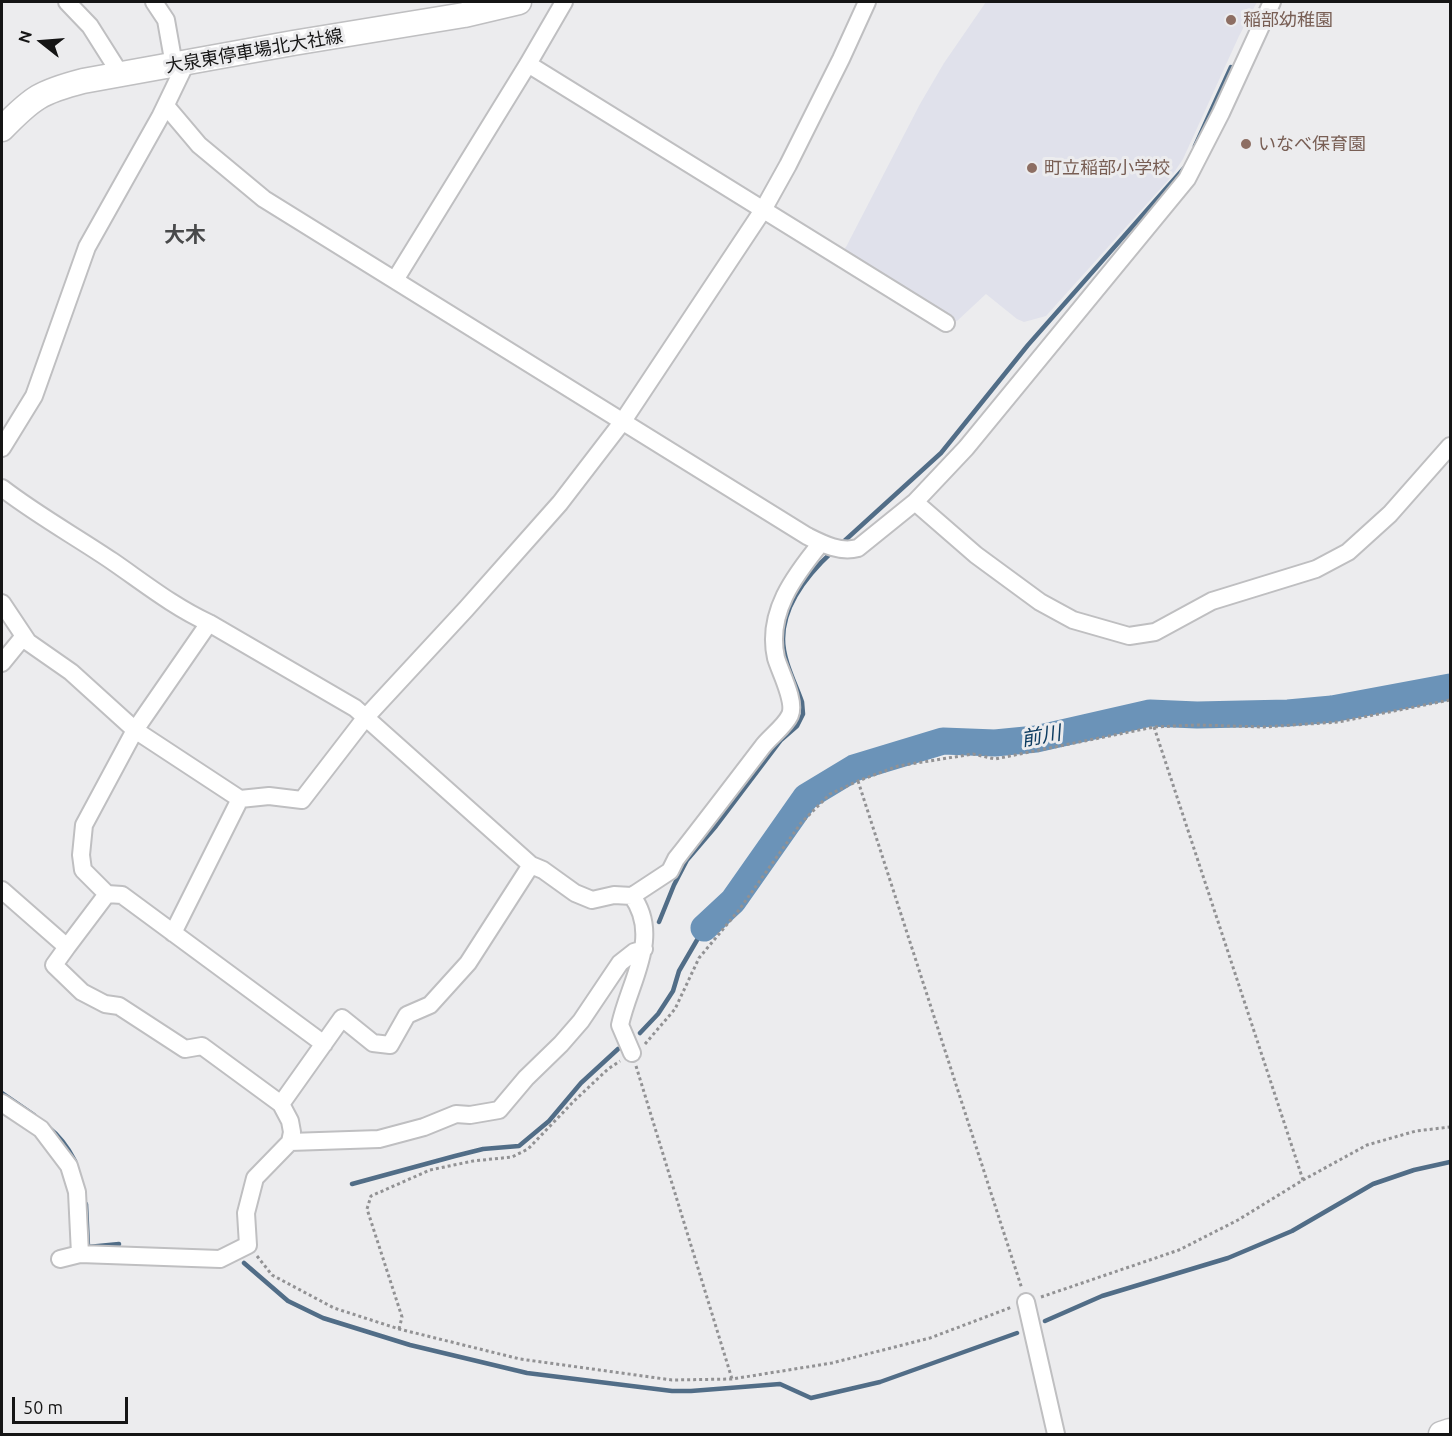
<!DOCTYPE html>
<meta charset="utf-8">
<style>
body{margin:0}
#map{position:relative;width:1452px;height:1436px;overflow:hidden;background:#ececee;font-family:Ubuntu,sans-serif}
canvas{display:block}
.frame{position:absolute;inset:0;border:3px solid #151515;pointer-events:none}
.north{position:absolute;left:12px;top:12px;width:60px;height:60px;-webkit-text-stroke:4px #ececee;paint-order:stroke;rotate:287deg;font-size:16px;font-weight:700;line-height:24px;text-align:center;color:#151515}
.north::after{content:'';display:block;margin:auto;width:21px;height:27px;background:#151515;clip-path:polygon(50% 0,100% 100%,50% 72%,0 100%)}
.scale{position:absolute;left:12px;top:1397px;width:116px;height:27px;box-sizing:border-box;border:3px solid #151515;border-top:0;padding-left:8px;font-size:18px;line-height:21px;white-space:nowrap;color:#151515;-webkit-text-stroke:4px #ececee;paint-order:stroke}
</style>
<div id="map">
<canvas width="1452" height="1436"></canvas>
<div class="frame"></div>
<div class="north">N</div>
<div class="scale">50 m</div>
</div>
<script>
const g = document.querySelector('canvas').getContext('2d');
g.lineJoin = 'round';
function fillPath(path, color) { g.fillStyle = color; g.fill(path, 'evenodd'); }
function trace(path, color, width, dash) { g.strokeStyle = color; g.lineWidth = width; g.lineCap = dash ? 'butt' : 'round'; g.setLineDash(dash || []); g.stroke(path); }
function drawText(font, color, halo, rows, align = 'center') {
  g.font = font + ' Ubuntu,"Noto Sans JP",sans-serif'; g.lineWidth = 6; g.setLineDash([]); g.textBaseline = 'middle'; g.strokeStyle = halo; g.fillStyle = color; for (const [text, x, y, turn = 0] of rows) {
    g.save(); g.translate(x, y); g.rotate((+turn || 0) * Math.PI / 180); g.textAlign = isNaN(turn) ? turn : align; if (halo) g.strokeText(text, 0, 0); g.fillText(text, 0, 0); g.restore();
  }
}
const built = new Path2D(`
 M986 2H1257L1239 36 1183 159 1171 177 1046 316 1024 322 1017 319 986 294 957 321 949 319 841 252 846 247 920 104 944 63Z`);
const stream = new Path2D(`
 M1195 146 1231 67
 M841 544 941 453 1028 345 1185 167
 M659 922 674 885 687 860 716 826 781 740 797 726 803 714 802 702C795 682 783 660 783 639 783 604 809 573 833 551
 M640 1033 658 1014 673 991 679 971 704 928
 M2 1093 34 1115
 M47 1126C60 1136 68 1147 75 1161
 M352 1184 455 1156 483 1149 519 1146 549 1121 581 1083 618 1049
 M86 1204 88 1247 119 1244
 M244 1263 288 1301 323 1318 410 1345 527 1373 672 1391H691L780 1384 811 1398 880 1382 1017 1333
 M1045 1321 1102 1296 1228 1258 1292 1231 1373 1184 1414 1170 1450 1162`);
const river = new Path2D(`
 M704 928 733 901 806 797 854 768 943 741 995 743 1036 739 1150 713 1197 715 1288 713 1332 709 1450 687`);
const path = new Path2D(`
 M1154 727 1303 1180
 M858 781 1022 1289
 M645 1044 675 1009 699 958 739 910 801 823 830 794 858 781 898 766 973 754 995 759 1154 727 1197 725 1264 727 1338 722 1450 700
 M636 1066 732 1379
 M257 1256 272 1275 334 1308 399 1329 520 1359 672 1380 732 1379 832 1363 930 1338 1012 1307
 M1041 1297 1179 1250 1238 1220 1303 1180 1367 1145 1416 1131 1450 1127
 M399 1329 402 1317 367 1209 371 1196 430 1170 473 1161 512 1157 528 1149 574 1101 608 1069 620 1061`);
const street = new Path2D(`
 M67 2 90 26 121 75
 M154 2 166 20 174 65
 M528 64 946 323
 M166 106 199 145 264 199 807 536C823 544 840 553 858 548L915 502 966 448 1187 179 1221 113 1272 2
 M395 280 528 64 564 2
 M2 448 34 396 87 247 160 117 186 63
 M2 488C37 515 75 536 112 561 144 583 174 607 209 623L355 708 531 865 468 963 430 1005 407 1015 390 1045 373 1043 342 1018 281 1104
 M915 502 976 555 1040 602 1073 620 1129 636 1155 632 1212 601 1316 569 1348 552 1390 514 1450 446
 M2 603 28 642 71 672 135 730 240 799
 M209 623 135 730 84 825 81 855 83 870 107 894 122 895 324 1044
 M2 663 24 636
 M531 865 543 870 575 893 592 900 614 895 632 896C662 937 629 982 620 1025L632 1053
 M2 890 67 947 107 894
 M632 896 670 871 676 859C705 822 734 784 763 746 771 736 785 726 790 715 796 701 780 672 776 658 766 613 794 576 821 543
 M173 933 240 799 269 796 302 800 366 717 466 609 560 503 623 421 763 210 788 165 841 59 867 2
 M67 947 54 965 82 992 105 1004 119 1006 185 1049 202 1046 281 1104 290 1121 292 1132 290 1142
 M2 1103 41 1129 69 1166 77 1192 80 1254
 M60 1259 80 1254 220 1259 248 1245 246 1213 255 1178 290 1142 379 1139 424 1127 456 1114 470 1115 499 1110 526 1078 561 1044 581 1021 620 963 634 952 644 949
 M1026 1302 1056 1434`);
const secondary = new Path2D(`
 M2 129C33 97 41 92 83 81L293 43 464 15 519 2
 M1441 1434 1450 1431`);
const markers = [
 [1231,20,6,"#8d6e63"],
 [1246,144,6,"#8d6e63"],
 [1032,168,6,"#8d6e63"]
];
const educationNames = [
 ["稲部幼稚園",1243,20],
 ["いなべ保育園",1258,144],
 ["町立稲部小学校",1044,168]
];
const streetNames = [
 ["大泉東停車場北大社線",254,51,-10]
];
const waterNames = [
 ["前川",1041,736,-10]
];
const quarterNames = [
 ["大木",185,235]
];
fillPath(built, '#e0e1eb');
trace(stream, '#516d87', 4.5);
trace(river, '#6b93b8', 27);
trace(street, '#bfbfc1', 20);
trace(secondary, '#bfbfc1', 27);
trace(path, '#929294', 3, [3, 3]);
trace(street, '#fff', 16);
trace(secondary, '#fff', 24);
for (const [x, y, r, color] of markers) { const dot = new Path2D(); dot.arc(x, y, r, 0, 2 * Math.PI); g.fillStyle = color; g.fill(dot); trace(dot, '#ececee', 2); }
drawText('18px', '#785e54', '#ececee', educationNames, 'left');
drawText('18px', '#151515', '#ececee', streetNames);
drawText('italic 20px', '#0d3c61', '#ececee', waterNames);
drawText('bold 21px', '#48494a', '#ececee', quarterNames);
</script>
